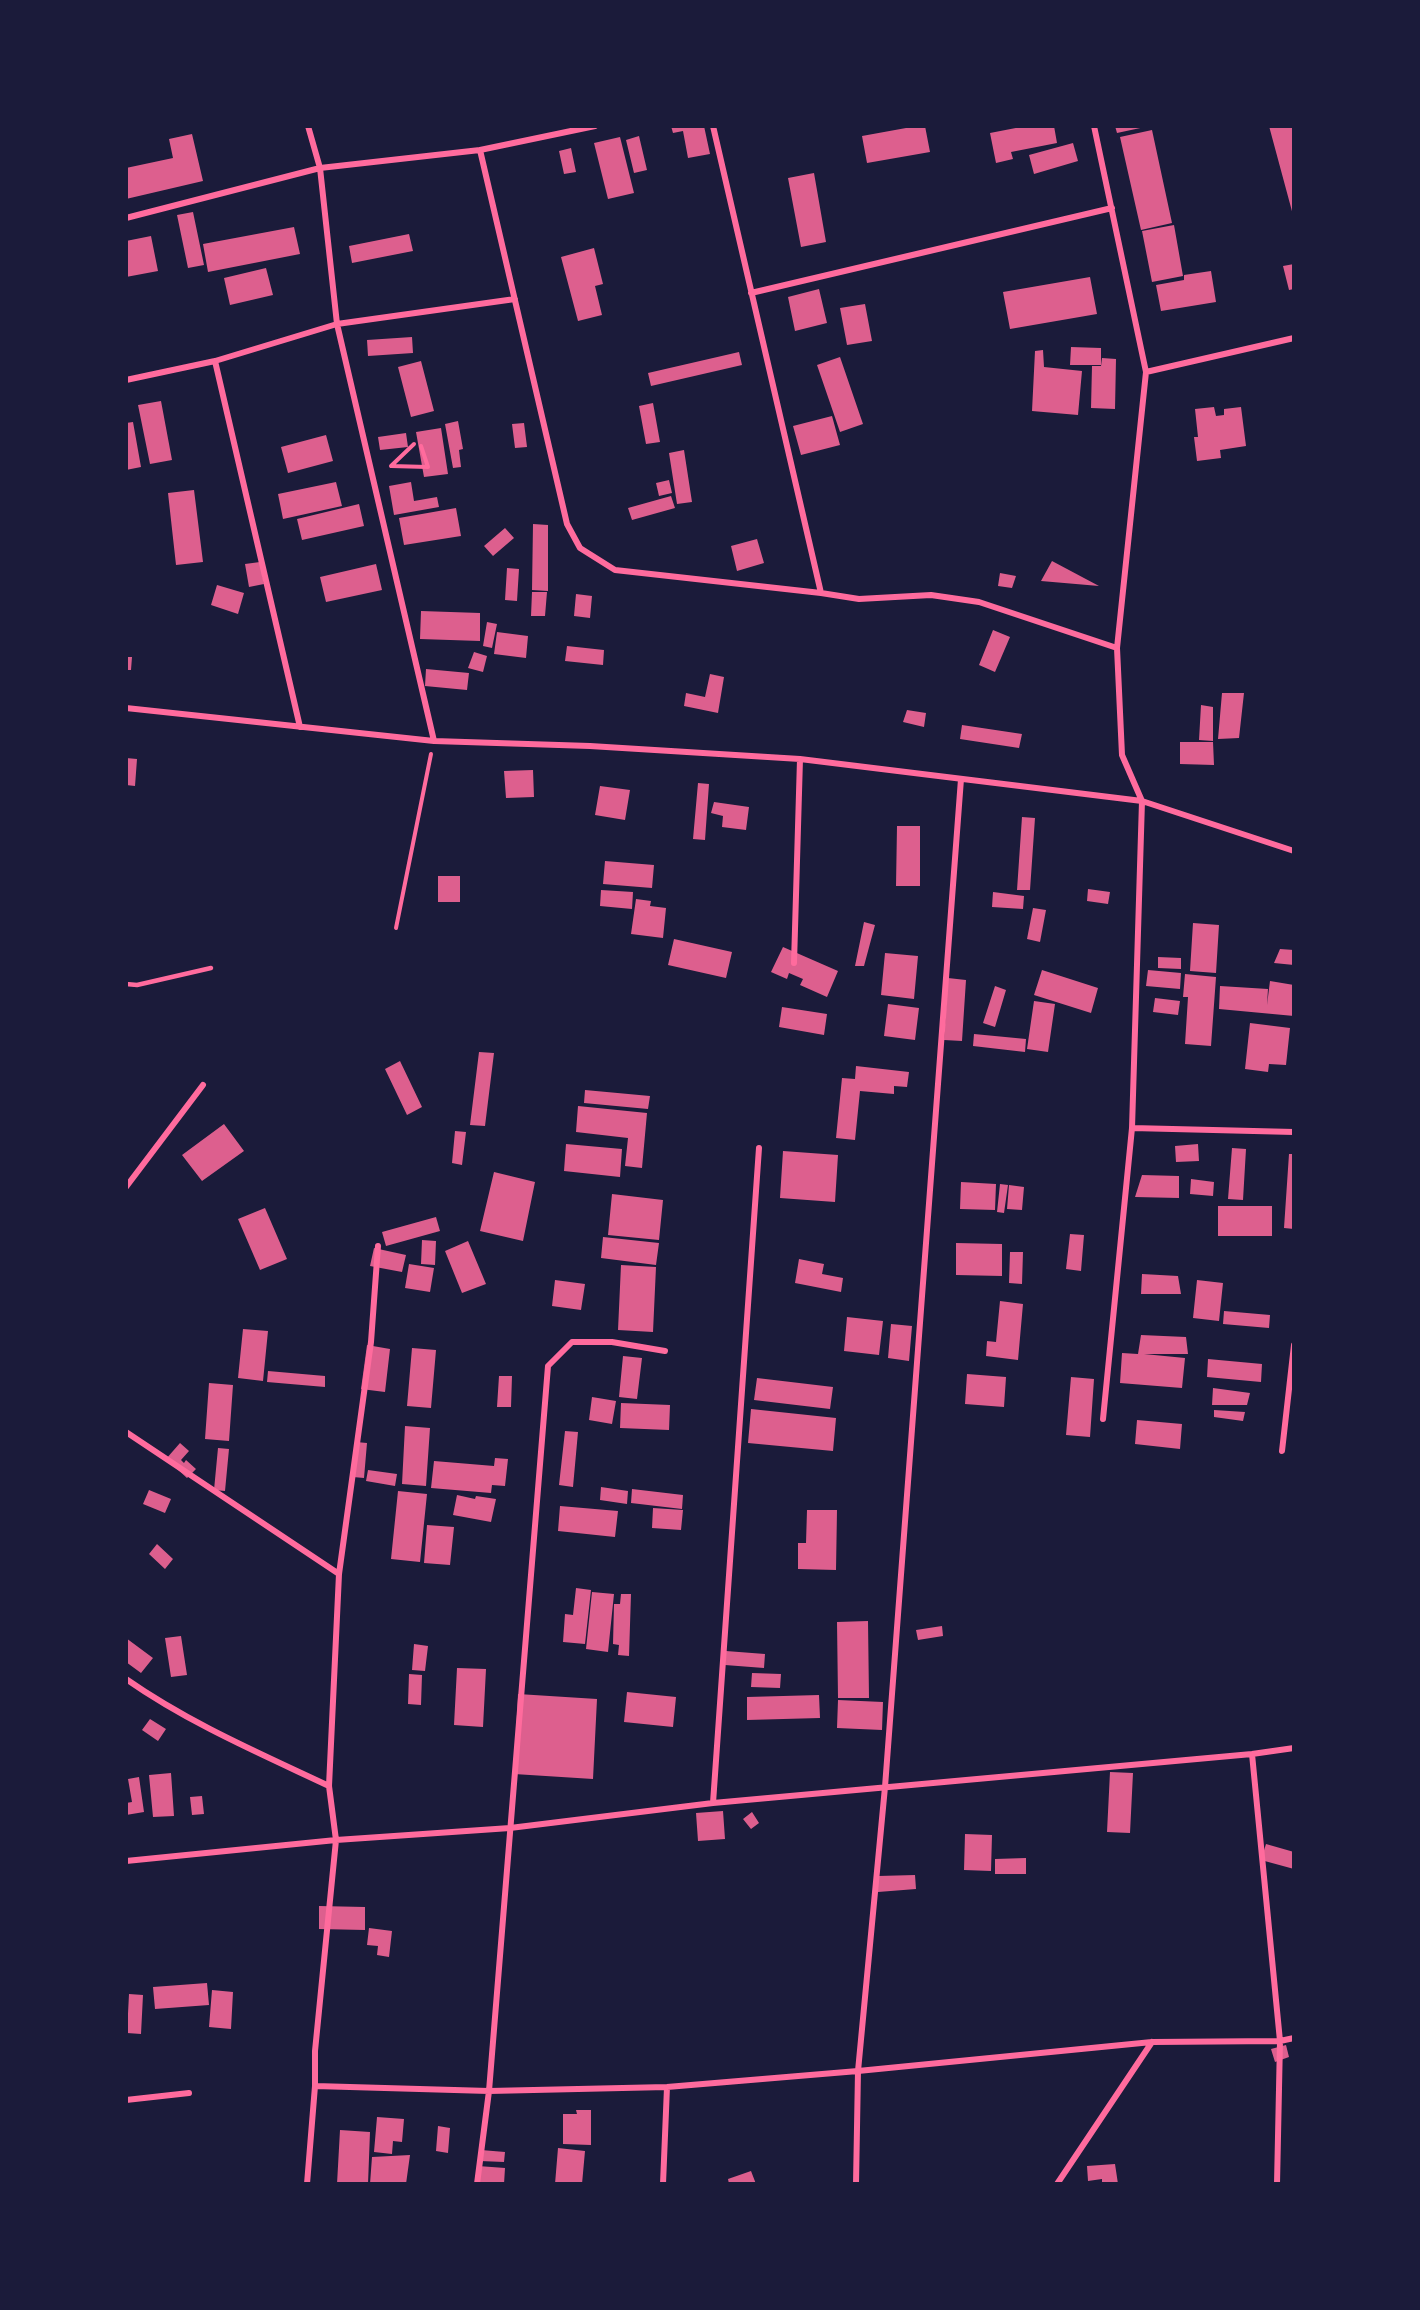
<!DOCTYPE html>
<style>
body{margin:0}
#map{position:relative;width:1420px;height:2310px;overflow:hidden;background:#1b1b3a;font-family:Roboto,sans-serif}
canvas{display:block}
.frame{position:absolute;inset:0;border:128px solid #1b1b3a;pointer-events:none}
</style>
<div id="map">
<canvas width="1420" height="2310"></canvas>
<div class="frame"></div>
</div>
<script>
const g = document.querySelector('canvas').getContext('2d');
g.lineJoin = 'round';
function fillPath(path, color) { g.fillStyle = color; g.fill(path, 'evenodd'); }
function trace(path, color, width, dash) { g.strokeStyle = color; g.lineWidth = width; g.lineCap = dash ? 'butt' : 'round'; g.setLineDash(dash || []); g.stroke(path); }
const building = new Path2D(`
 M671 126H704L710 154 688 158 683 131 673 133Z
 M917 126H925L930 152 867 163 862 136Z
 M1026 126H1054L1057 143 1011 152 1013 159 996 163 990 133Z
 M1115 126H1144L1145 127 1117 133Z
 M1269 126H1294V215H1293Z
 M1152 130 1172 223 1141 230 1120 137Z
 M192 134 203 181 126 199V168L173 158 169 139Z
 M639 136 647 170 634 173 626 140Z
 M620 137 634 193 608 199 594 143Z
 M1073 143 1078 161 1034 174 1029 155Z
 M571 148 576 172 564 174 559 151Z
 M814 173 826 242 801 247 788 178Z
 M193 212 204 265 188 268 177 215Z
 M1174 225 1183 276 1152 282 1142 231Z
 M294 227 300 254 208 272 203 244Z
 M409 234 413 251 352 263 349 246Z
 M151 236 158 271 126 277V241Z
 M594 248 603 284 595 286 602 315 578 321 561 257Z
 M1294 264V289L1289 290 1283 266Z
 M266 268 273 295 230 305 224 278Z
 M1211 271 1216 302 1161 311 1156 285 1184 280V275Z
 M1090 277 1097 314 1010 329 1003 292Z
 M819 289 827 323 795 331 788 297Z
 M865 304 872 341 847 345 840 308Z
 M412 337 413 353 368 356 367 340Z
 M1071 347 1101 348V365H1070Z
 M1043 350 1044 367 1082 371 1078 415 1032 411 1035 351Z
 M739 352 742 365 651 386 648 373Z
 M840 357 863 424 840 432 817 365Z
 M1102 358 1116 359 1115 409 1091 408 1092 366H1101Z
 M421 361 434 411 411 417 398 367Z
 M161 401 172 460 150 464 138 405Z
 M653 403 660 442 646 444 639 406Z
 M1214 407 1216 416 1224 415V409L1241 407 1246 446 1220 450 1221 458 1197 461 1194 437H1198L1195 409Z
 M832 416 840 445 801 455 793 426Z
 M458 421 463 449 459 450 461 467 453 468 445 424Z
 M133 422 141 467 126 470V423Z
 M524 423 527 447 515 448 512 424Z
 M441 428 448 474 424 477 416 432Z
 M406 433 408 447 380 450 378 437Z
 M326 435 333 461 288 473 281 447Z
 M684 450 692 502 677 504 669 453Z
 M669 480 672 493 659 496 656 483Z
 M336 482 342 506 283 519 278 494Z
 M411 482 414 501 437 497 439 507 394 515 389 486Z
 M194 490 203 562 176 565 168 493Z
 M671 496 675 508 632 520 628 508Z
 M359 504 364 526 302 540 297 519Z
 M456 508 461 536 404 545 399 518Z
 M533 524 548 525V591L532 590Z
 M505 528 514 538 493 556 484 546Z
 M757 539 764 563 737 571 731 546Z
 M1052 561 1099 586 1041 581Z
 M260 562 264 584 249 587 245 564Z
 M376 564 382 590 326 602 320 577Z
 M507 568 519 569 517 601 505 600Z
 M1000 573 1016 576 1012 588 998 586Z
 M217 585 244 593 238 614 211 605Z
 M532 592H547L545 616H531Z
 M576 594 592 596 590 618 574 616Z
 M421 611 480 613V641L420 639Z
 M487 622 497 624 492 648 483 646Z
 M993 630 1010 637 995 672 979 665Z
 M497 632 528 636 526 658 494 654Z
 M567 646 604 650 603 665 565 661Z
 M474 652 487 656 483 672 468 668Z
 M126 657H132L131 670H126Z
 M426 669 469 673 467 690 425 686Z
 M710 674 724 677 718 713 684 706 686 693 705 697Z
 M1222 693H1244L1239 738 1218 739Z
 M1201 705 1213 707V741L1199 740Z
 M907 710 926 713 924 727 903 722Z
 M962 725 1022 734 1019 748 960 739Z
 M1180 742H1213L1214 765 1180 764Z
 M126 758 137 759 135 786 126 785Z
 M533 770 534 797 506 798 504 771Z
 M698 783 709 784 705 840 693 839Z
 M600 786 630 790 625 820 595 815Z
 M714 802 749 807 746 830 722 827 723 816 711 813Z
 M1022 817 1035 818 1030 890H1017Z
 M897 826H920V886H896Z
 M605 861 654 865 652 888 603 884Z
 M438 876H460V902H438Z
 M1088 889 1110 892 1108 904 1087 901Z
 M601 890 633 892 632 909 600 906Z
 M993 892 1024 896 1023 909 992 907Z
 M636 899 651 901 650 906 666 908 663 938 631 934Z
 M1033 908 1046 910 1040 942 1027 939Z
 M864 922 875 925 864 966H855Z
 M1193 923 1219 925 1216 973 1190 971Z
 M674 939 732 952 726 978 668 965Z
 M783 947 838 971 827 997 800 985 803 979 789 973 787 979 771 972Z
 M1280 949 1294 950V965L1274 963Z
 M885 953 918 956 914 999 881 995Z
 M1158 957 1181 958V969L1158 968Z
 M1042 970 1098 988 1091 1013 1034 995Z
 M1148 970 1181 973 1180 989 1146 986Z
 M1185 974 1216 977 1211 1046 1185 1044 1188 997H1183Z
 M948 978 966 980 962 1041 944 1040Z
 M1270 981 1294 985V1016L1219 1009 1220 986 1268 989 1267 1005Z
 M995 986 1006 990 995 1027 983 1023Z
 M1155 998 1180 1001 1178 1015 1153 1012Z
 M1034 1001 1055 1004 1048 1052 1027 1049Z
 M888 1004 919 1008 915 1040 884 1036Z
 M782 1007 827 1014 824 1035 779 1027Z
 M1250 1023 1290 1028 1286 1065 1269 1064 1268 1072 1245 1069Z
 M974 1034 1026 1039 1025 1052 973 1046Z
 M479 1052 494 1053 485 1126 470 1125Z
 M400 1061 422 1107 407 1115 385 1069Z
 M856 1066 909 1072 907 1087 894 1086V1094L860 1091 855 1140 836 1138 842 1078 855 1079Z
 M585 1090 650 1096 648 1109 584 1103Z
 M578 1106 647 1113 642 1168 625 1166 628 1138 576 1132Z
 M224 1124 244 1151 202 1181 182 1155Z
 M455 1131 466 1132 462 1165 452 1163Z
 M566 1144 622 1149 620 1177 564 1171Z
 M1198 1144 1199 1161 1176 1162 1175 1146Z
 M1232 1148 1246 1149 1243 1200 1228 1199Z
 M783 1151 838 1155 835 1202 780 1198Z
 M1289 1154H1294V1229L1284 1228Z
 M494 1172 535 1182 523 1241 480 1231Z
 M1142 1175 1179 1176V1198L1135 1197Z
 M1191 1179 1214 1182 1213 1196 1190 1194Z
 M961 1182 996 1184 995 1210 960 1209Z
 M1000 1184 1008 1185 1004 1213 997 1212Z
 M1009 1185 1024 1187 1022 1210 1007 1209Z
 M612 1194 663 1200 659 1240 608 1235Z
 M1218 1206H1272V1236H1218Z
 M265 1208 287 1259 260 1270 238 1219Z
 M436 1217 440 1231 386 1246 382 1232Z
 M1070 1234 1084 1235 1081 1271 1066 1269Z
 M603 1237 659 1243 656 1265 601 1258Z
 M422 1240 436 1241 435 1265 421 1264Z
 M468 1241 486 1284 462 1293 445 1251Z
 M956 1243 1002 1244V1276L956 1275Z
 M374 1248 406 1255 402 1272 370 1266Z
 M1010 1252H1023L1022 1284 1009 1283Z
 M799 1259 824 1264 822 1274 843 1278 841 1292 795 1283Z
 M409 1264 434 1268 430 1292 405 1288Z
 M621 1265 656 1267 653 1332 618 1330Z
 M1142 1274 1178 1276 1181 1294H1141Z
 M555 1280 585 1284 581 1310 552 1306Z
 M1197 1280 1223 1283 1219 1321 1193 1318Z
 M1000 1301 1023 1304 1018 1360 986 1356 987 1341 996 1342Z
 M1224 1311 1270 1315 1269 1328 1223 1324Z
 M847 1317 883 1321 879 1355 844 1351Z
 M891 1324 912 1326 909 1361 888 1358Z
 M243 1329 268 1331 263 1381 238 1378Z
 M1141 1335 1186 1337 1188 1354H1144L1185 1358 1182 1388 1120 1383 1122 1353 1138 1354Z
 M367 1345 390 1349 385 1392 361 1389Z
 M412 1348 436 1350 431 1408 407 1406Z
 M623 1356 642 1358 637 1399 619 1397Z
 M1208 1359 1262 1364 1261 1382 1207 1377Z
 M268 1371 325 1376V1387L267 1382Z
 M967 1374 1006 1377 1004 1407 965 1404Z
 M499 1376H512L511 1407H497Z
 M1071 1377 1094 1379 1090 1437 1066 1435Z
 M757 1378 833 1387 830 1409 754 1400Z
 M209 1383 233 1385 229 1441 205 1439Z
 M1213 1388 1250 1393 1247 1405H1212Z
 M592 1397 616 1401 612 1424 589 1420Z
 M621 1403 670 1405 669 1430 620 1428Z
 M751 1409 836 1418 833 1451 748 1443Z
 M1214 1410 1245 1412 1243 1421 1214 1417Z
 M1137 1420 1182 1424 1180 1449 1135 1444Z
 M405 1426 430 1428 426 1486 402 1484Z
 M565 1431 578 1432 573 1487 559 1485Z
 M356 1442 367 1443 364 1478 353 1477Z
 M180 1443 189 1451 181 1460 184 1463 186 1460 196 1469 187 1478 166 1459Z
 M218 1448 229 1449 225 1491 214 1490Z
 M495 1458 508 1459 505 1486 492 1485 491 1493 431 1488 434 1461 494 1466Z
 M368 1470 397 1474 395 1486 366 1481Z
 M601 1487 628 1491 627 1504 600 1500Z
 M632 1489 683 1495 682 1509 631 1503Z
 M149 1490 171 1499 165 1513 143 1504Z
 M398 1491 427 1494 420 1562 391 1559Z
 M457 1495 475 1499 476 1496 496 1499 491 1522 453 1515Z
 M560 1506 618 1511 615 1537 558 1531Z
 M653 1508 683 1510 681 1530 652 1528Z
 M807 1510H837L836 1570 798 1569V1543H806Z
 M427 1525 454 1527 450 1565 424 1563Z
 M157 1544 173 1559 165 1569 149 1554Z
 M576 1588 591 1590 585 1644 563 1642 565 1614 573 1615Z
 M592 1592 614 1594 608 1652 586 1649Z
 M621 1594H631L629 1656 618 1655 619 1645 613 1644 614 1604H620Z
 M868 1621 869 1698H838L837 1622Z
 M942 1626 943 1636 918 1640 916 1630Z
 M181 1636 187 1675 171 1677 165 1638Z
 M126 1638 153 1658 141 1673 126 1662Z
 M414 1644 428 1646 425 1671 412 1670Z
 M726 1651 765 1654 764 1668 725 1665Z
 M457 1668 486 1669 483 1727 454 1725Z
 M752 1673 781 1674 780 1688 751 1687Z
 M409 1674 422 1675 421 1705 408 1704Z
 M627 1692 676 1697 673 1727 624 1722Z
 M518 1694 597 1699 593 1779 514 1774Z
 M819 1695 820 1718 747 1720V1697Z
 M838 1700 883 1702 882 1730 837 1728Z
 M150 1719 166 1729 158 1741 142 1730Z
 M1110 1772 1133 1773 1130 1833 1107 1832Z
 M171 1773 174 1816 153 1817 149 1775Z
 M139 1777 144 1812 126 1815V1803L132 1802 128 1779Z
 M202 1796 204 1814 192 1815 190 1797Z
 M723 1811 725 1839 698 1841 696 1813Z
 M752 1812 759 1823 751 1829 743 1819Z
 M965 1834 992 1835 991 1871 964 1870Z
 M1266 1844 1294 1852V1869L1261 1860Z
 M1026 1858V1874H995V1859Z
 M915 1875 916 1889 878 1892V1876Z
 M319 1906 365 1907V1930L319 1929Z
 M369 1928 392 1931 389 1957 377 1955 378 1946 367 1945Z
 M207 1983 209 2005 155 2009 153 1987Z
 M212 1990 233 1992 231 2029 209 2027Z
 M129 1994 143 1995 141 2034 127 2033Z
 M1286 2045 1289 2057 1275 2062 1271 2049Z
 M576 2110H591V2145L563 2144V2114H577Z
 M377 2117 404 2119 402 2142 393 2141 392 2154 374 2152Z
 M438 2126 450 2128 448 2153 436 2151Z
 M340 2130 370 2132 368 2184H337Z
 M558 2148 585 2151 582 2184H555Z
 M481 2150 505 2152 504 2162 480 2161Z
 M410 2155 406 2184H370L372 2157Z
 M1115 2164 1118 2184H1102V2179L1088 2181 1087 2166Z
 M478 2166 505 2168 504 2184H477Z
 M751 2171 756 2184H729L728 2179Z`);
const path = new Path2D(`
 M414 444 391 466 428 467 421 446
 M396 928 431 754`);
const service = new Path2D(`
 M126 984 137 985 211 968`);
const minor = new Path2D(`
 M308 126 320 168 337 324 434 741
 M713 126 821 593
 M1094 126 1146 372 1117 648 1122 755 1142 801 1132 1128 1103 1419
 M480 150 567 524 580 548 615 570 821 593 859 599 931 595 979 602 1117 648
 M126 218 320 168 480 150 595 126
 M751 293 1112 208
 M215 361 300 727
 M1146 372 1294 338
 M126 380 215 361 337 324 515 299
 M126 708 434 741 590 746 800 759 1142 801 1294 851
 M794 963 800 759
 M1132 1128 1294 1132
 M126 1187 203 1085
 M126 1432 339 1574
 M1282 1451 1294 1345
 M126 1679C189 1723 259 1753 329 1786
 M1252 1754 1280 2041 1277 2184
 M713 1803 759 1148
 M126 1861 336 1840 510 1828 713 1803 1252 1754 1294 1748
 M315 2086 489 2091 667 2087 858 2071 1152 2042 1280 2041 1294 2038
 M126 2100 189 2093
 M307 2184 315 2086V2051L336 1840 329 1786 339 1574 371 1342 378 1246
 M477 2184 489 2091 548 1366 572 1342H612L665 1351
 M663 2184 667 2087
 M856 2184 858 2071 885 1787 961 779
 M1057 2184 1152 2042`);
fillPath(building, '#dd5f8e');
trace(path, '#ff6b9d', 4);
trace(service, '#ff6b9d', 4.5);
trace(minor, '#ff6b9d', 6);
</script>
